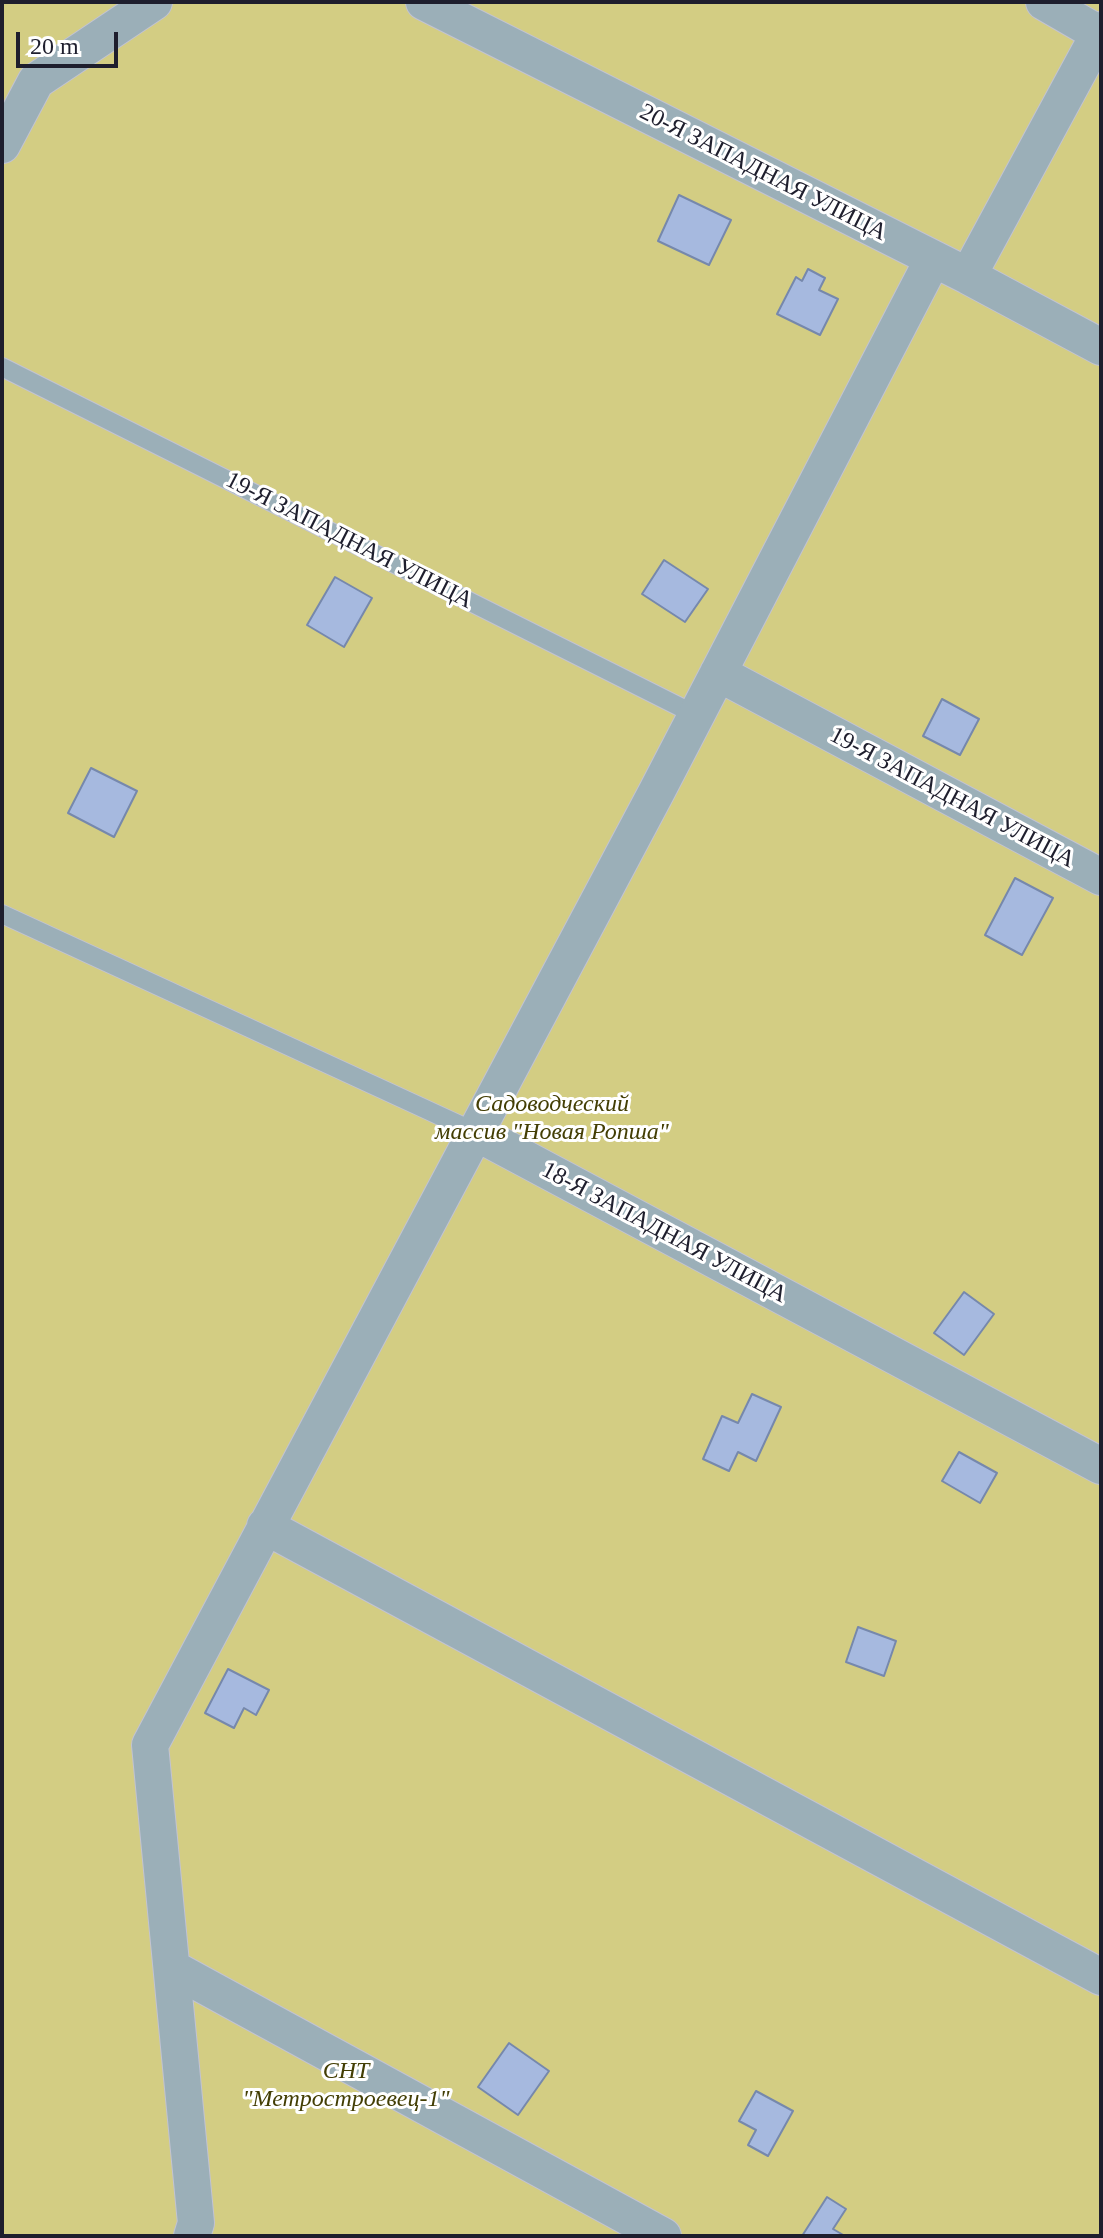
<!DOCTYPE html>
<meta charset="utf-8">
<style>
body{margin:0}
#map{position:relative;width:1103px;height:2238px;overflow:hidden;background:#e6e7f8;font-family:"Times New Roman",serif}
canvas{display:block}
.frame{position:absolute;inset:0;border:4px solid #1e1e2d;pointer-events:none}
.scale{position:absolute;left:16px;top:32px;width:102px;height:36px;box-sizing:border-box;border:4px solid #1e1e2d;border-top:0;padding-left:10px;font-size:24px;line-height:28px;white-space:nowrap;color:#1e1e2d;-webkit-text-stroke:6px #fff;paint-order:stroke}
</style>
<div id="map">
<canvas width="1103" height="2238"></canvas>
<div class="frame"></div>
<div class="scale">20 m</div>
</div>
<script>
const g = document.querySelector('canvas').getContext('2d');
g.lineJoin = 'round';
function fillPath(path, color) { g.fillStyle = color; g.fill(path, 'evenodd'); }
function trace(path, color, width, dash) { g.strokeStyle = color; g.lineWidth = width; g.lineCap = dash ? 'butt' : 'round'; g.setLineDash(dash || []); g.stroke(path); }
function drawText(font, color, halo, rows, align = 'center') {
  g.font = font + ' "Times New Roman",serif'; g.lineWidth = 6; g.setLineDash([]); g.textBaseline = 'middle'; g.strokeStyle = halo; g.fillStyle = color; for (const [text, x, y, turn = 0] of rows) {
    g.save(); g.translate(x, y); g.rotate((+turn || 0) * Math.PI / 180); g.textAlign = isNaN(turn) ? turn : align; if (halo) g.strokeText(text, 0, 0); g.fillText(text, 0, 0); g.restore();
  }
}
const green = new Path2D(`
 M2 2H1101V2236H2Z`);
const building = new Path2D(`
 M679 195 731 220 709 265 658 241Z
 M808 269 825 278 819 290 838 299 820 335 777 314 796 277 802 281Z
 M664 560 708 589 685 622 642 594Z
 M335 577 372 598 344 647 307 625Z
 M942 699 979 719 960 755 923 736Z
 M91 768 137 791 114 837 68 813Z
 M1015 878 1053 898 1022 955 985 935Z
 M964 1292 994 1314 964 1355 934 1333Z
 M752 1394 781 1407 756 1461 738 1452 729 1471 703 1459 722 1416 738 1423Z
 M959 1452 997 1473 980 1503 942 1481Z
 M858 1627 896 1641 884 1676 846 1662Z
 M228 1669 269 1690 256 1715 244 1708 234 1728 205 1713Z
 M509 2043 549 2071 518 2115 478 2087Z
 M756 2091 793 2111 768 2156 748 2145 756 2130 739 2121Z
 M827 2197 846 2209 833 2229 845 2236H802Z`);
const lane = new Path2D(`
 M2 367 696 715
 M2 914 475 1132`);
const street = new Path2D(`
 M424 2 968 276 1101 347
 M1044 2 1101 35
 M2 145 36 81 154 2
 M968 276 1101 30
 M718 673 1101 877
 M475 1132 1101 1466
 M265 1526 1101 1977
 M172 1968 663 2236
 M192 2236 196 2223 150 1745 657 791 933 259`);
const streetNames = [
 ["20-Я ЗАПАДНАЯ УЛИЦА",763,173,27],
 ["19-Я ЗАПАДНАЯ УЛИЦА",349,541,27],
 ["19-Я ЗАПАДНАЯ УЛИЦА",952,798,28],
 ["18-Я ЗАПАДНАЯ УЛИЦА",664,1233,28]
];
const parkNames = [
 ["Садоводческий",552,1105],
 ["массив \"Новая Ропша\"",552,1133],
 ["СНТ",346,2072],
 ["\"Метростроевец-1\"",346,2100]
];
fillPath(green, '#d3cd83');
fillPath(building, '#a6b9df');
trace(building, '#7688ac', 2);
trace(lane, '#c2c3d3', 20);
trace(street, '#c2c3d3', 38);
trace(lane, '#9bafb8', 18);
trace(street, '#9bafb8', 36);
drawText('24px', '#1e1e2d', '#fff', streetNames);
drawText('italic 24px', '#433e04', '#fff', parkNames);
</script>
